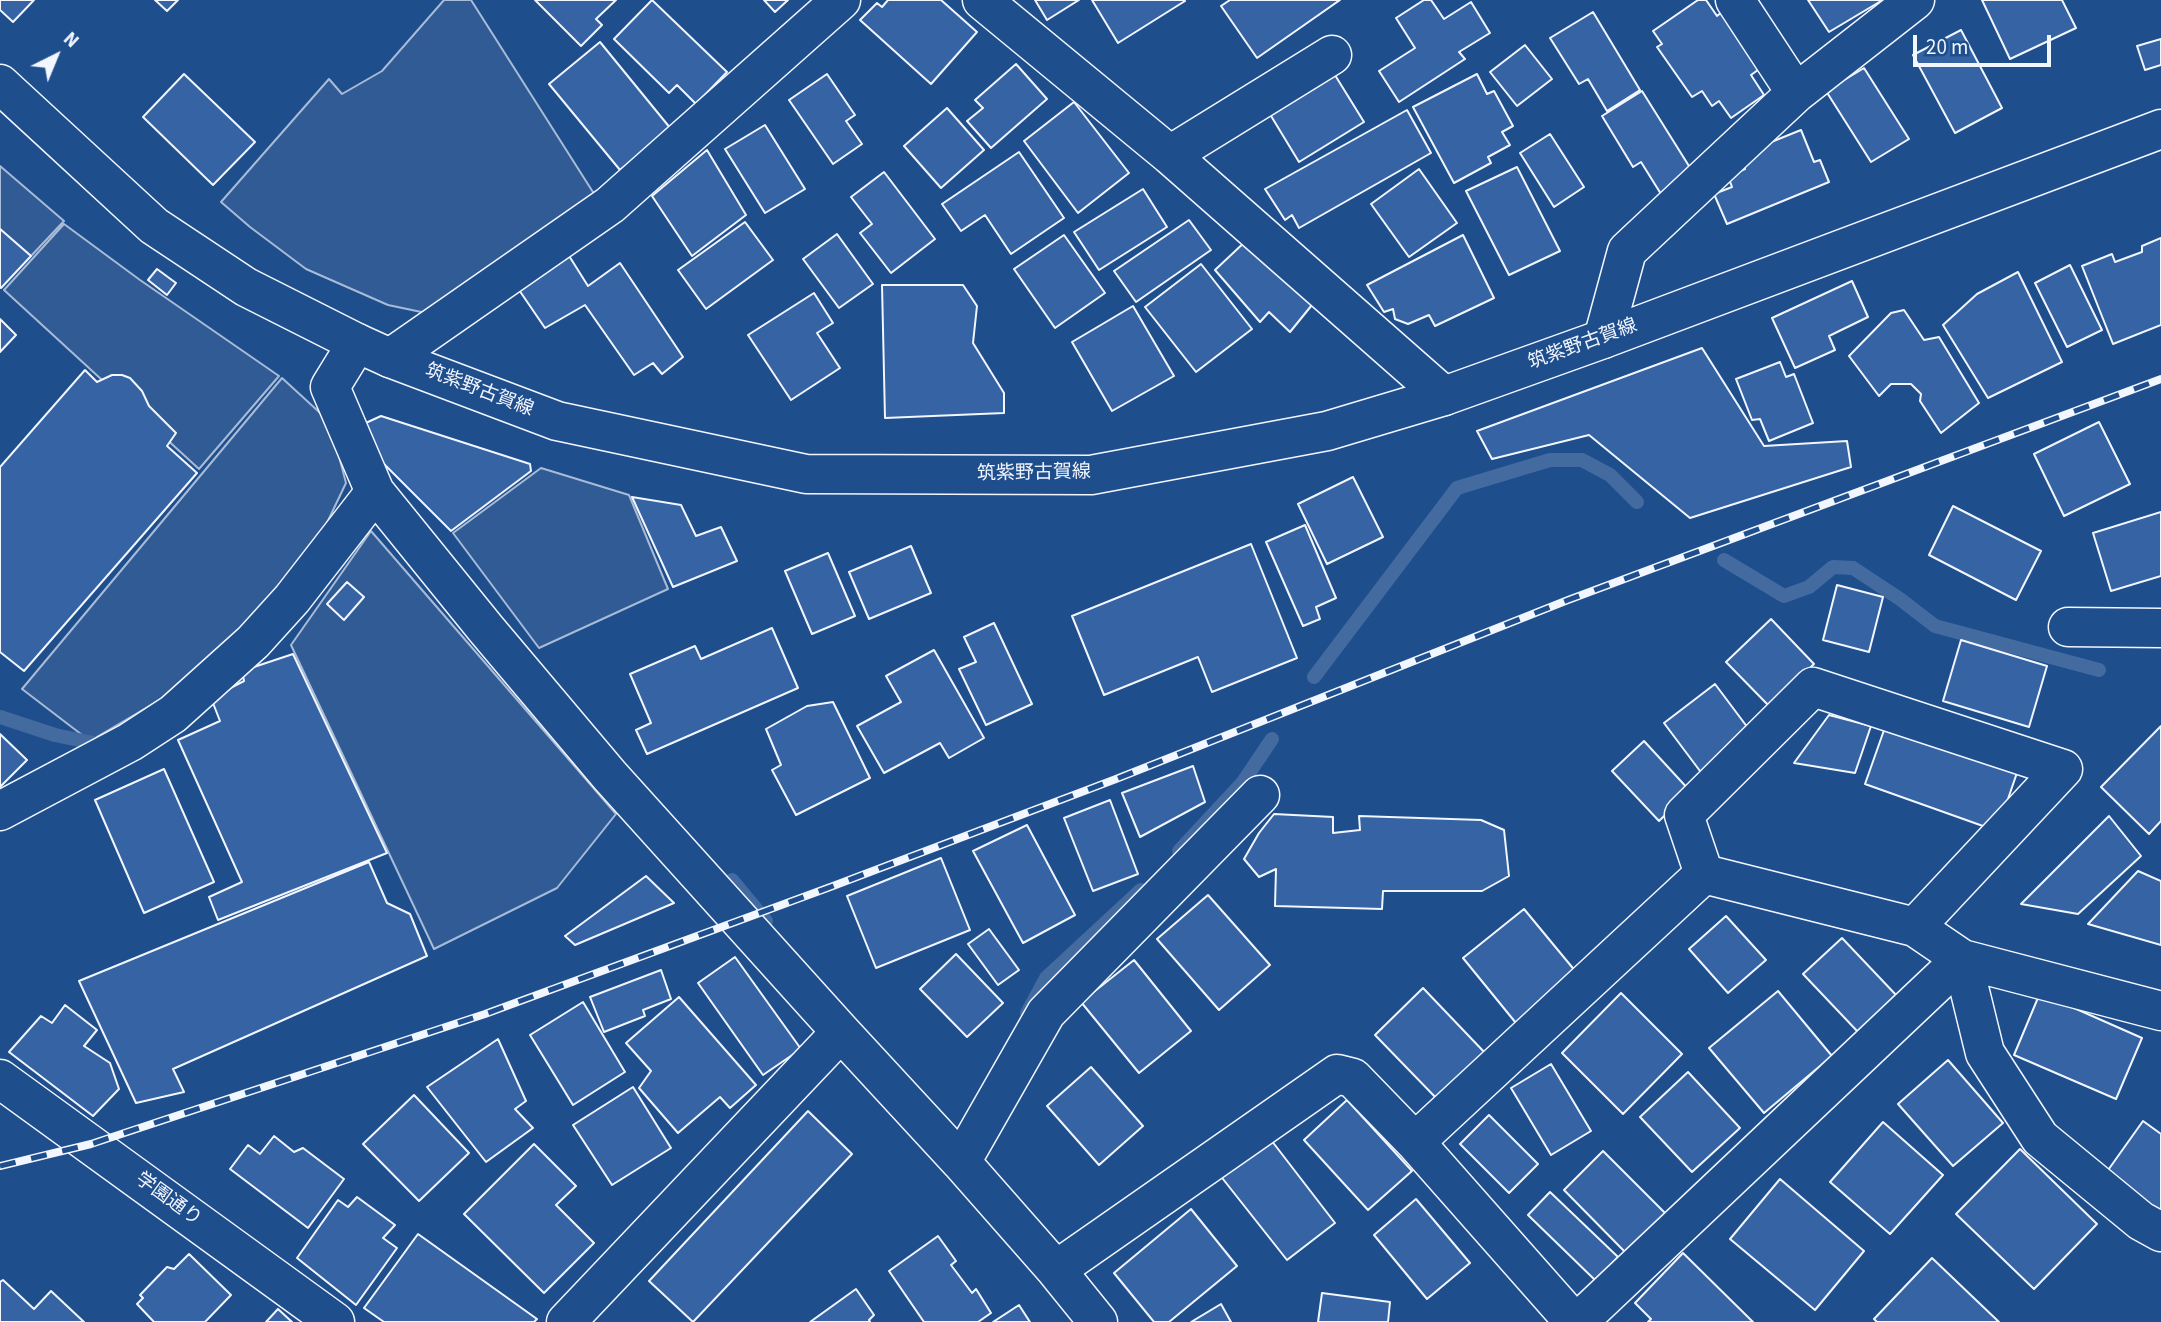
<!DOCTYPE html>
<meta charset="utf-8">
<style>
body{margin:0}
#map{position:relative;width:2161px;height:1322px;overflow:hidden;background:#1f4e8c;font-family:"Source Sans 3",sans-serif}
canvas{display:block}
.north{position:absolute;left:21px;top:21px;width:70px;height:70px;-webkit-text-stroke:5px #1f4e8c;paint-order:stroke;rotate:43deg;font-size:19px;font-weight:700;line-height:28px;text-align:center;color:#f2f6ff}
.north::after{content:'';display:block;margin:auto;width:24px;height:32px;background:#f2f6ff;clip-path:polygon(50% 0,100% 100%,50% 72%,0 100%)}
.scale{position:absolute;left:1913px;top:35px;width:138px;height:32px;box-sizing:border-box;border:4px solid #f2f6ff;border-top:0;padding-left:9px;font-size:21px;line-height:24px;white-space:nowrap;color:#f2f6ff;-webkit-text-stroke:5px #1f4e8c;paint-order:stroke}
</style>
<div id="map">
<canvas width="2161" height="1322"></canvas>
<div class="north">N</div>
<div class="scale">20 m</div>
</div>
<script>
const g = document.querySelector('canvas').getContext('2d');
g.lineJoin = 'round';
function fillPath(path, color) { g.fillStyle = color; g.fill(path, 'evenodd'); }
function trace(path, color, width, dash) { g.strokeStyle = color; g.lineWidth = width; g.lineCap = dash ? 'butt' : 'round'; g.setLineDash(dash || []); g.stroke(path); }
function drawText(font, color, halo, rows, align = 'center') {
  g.font = font + ' "Source Sans 3","Noto Sans JP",sans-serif'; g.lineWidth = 5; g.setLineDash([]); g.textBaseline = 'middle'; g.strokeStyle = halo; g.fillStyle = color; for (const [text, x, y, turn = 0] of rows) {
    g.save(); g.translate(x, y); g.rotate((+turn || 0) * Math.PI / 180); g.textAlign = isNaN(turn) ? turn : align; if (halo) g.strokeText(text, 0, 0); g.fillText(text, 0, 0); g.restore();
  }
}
const built = new Path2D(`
 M444 0H471L598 200 426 313 388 305 306 269 250 227 221 202 329 79 342 94 382 71Z
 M0 166 64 221 31 256 0 229Z
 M64 224 140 280 279 376 199 469 4 290Z
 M282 378 330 422 346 483 314 550 197 678 90 741 22 689Z
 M541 468 629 495 668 589 539 648 453 533Z
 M371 531 616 814 557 888 434 949 291 645Z`);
const stream = new Path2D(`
 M1724 560 1784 596 1809 587 1833 567 1853 568 1900 599 1935 626 2099 670
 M1314 677 1457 488 1550 460H1582L1610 475 1637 502
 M0 717 55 735 98 744
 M1179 851 1243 782 1272 739
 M732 880 766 921
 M1027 1013 1046 978 1141 890`);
const building = new Path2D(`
 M0 0H34L13 22 0 10Z
 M155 0H178L167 11Z
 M535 0H616L596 19 602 25 581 46Z
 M652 0 727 72 696 104 677 85 669 93 614 39Z
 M764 0H788L775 12Z
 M888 0H941L977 32 931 84 860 20 877 3 882 7Z
 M1035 0H1079L1047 20Z
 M1092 0H1184L1185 1 1118 43Z
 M1230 0H1340L1257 58 1221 6Z
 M1424 0H1431L1444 19 1471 2 1490 33 1459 52 1465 59 1399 102 1379 71 1415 48 1396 18Z
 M1698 0H1706L1717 16 1723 11 1762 67 1751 75 1764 95 1731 118 1719 101 1712 106 1702 91 1692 97 1657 47 1662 44 1653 31Z
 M1808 0H1880L1881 1 1829 32Z
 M1982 0H2062L2076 28 2010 59Z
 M1593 12 1640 90 1607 111 1588 79 1579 84 1550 38Z
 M1961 30 2002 108 1955 133 1913 55Z
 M2161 39V65L2145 70 2137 46Z
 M600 42 671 129 620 170 549 84Z
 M1525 45 1552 79 1517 106 1490 72Z
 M1016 64 1047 99 991 148 967 121 983 108 975 100Z
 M1330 67 1364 122 1299 162 1265 106Z
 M1864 68 1909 139 1871 162 1826 91Z
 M184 74 255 142 213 185 143 117Z
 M827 74 855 115 846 121 862 144 833 164 789 100Z
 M1477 74 1487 94 1494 91 1513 126 1502 132 1510 145 1488 157 1491 163 1454 183 1413 107Z
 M1642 91 1694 174 1661 194 1641 162 1633 167 1602 116Z
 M1074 102 1129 173 1078 213 1024 141Z
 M947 108 984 150 941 188 904 146Z
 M1407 110 1431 153 1299 228 1292 215 1285 220 1265 189Z
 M765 125 805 189 765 213 725 149Z
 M1801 130 1814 162 1820 160 1829 182 1727 224 1714 194 1732 187 1728 176 1745 169 1739 155Z
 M1550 134 1584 187 1554 207 1520 153Z
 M707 150 746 215 692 256 652 196Z
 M1019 152 1064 218 1011 254 985 215 961 231 942 204Z
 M1517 167 1560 251 1509 275 1466 191Z
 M1419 169 1457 223 1409 257 1371 204Z
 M884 172 935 239 891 273 860 233 872 224 851 197Z
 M1143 189 1167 227 1099 270 1074 232Z
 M1189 220 1211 250 1136 302 1114 271Z
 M745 222 773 260 706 309 678 270Z
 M0 229 31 256 1 288 0 287Z
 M837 234 873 284 839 308 803 259Z
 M1064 235 1105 293 1055 328 1014 269Z
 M1463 235 1494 298 1435 326 1429 315 1408 324 1395 319 1393 309 1384 312 1367 285Z
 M2161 238V325L2113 344 2082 266 2112 254 2115 262 2142 252V246Z
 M1248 239 1316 300 1290 332 1269 312 1260 322 1215 270Z
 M566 251 588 286 620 263 683 357 662 374 653 363 634 375 585 305 545 328 517 287Z
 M1201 264 1252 329 1196 372 1145 307Z
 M2070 265 2102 330 2067 347 2035 283Z
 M157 269 176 283 167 295 148 280Z
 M2018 272 2062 362 1988 398 1943 325 1977 294Z
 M1852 281 1868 317 1829 336 1835 350 1795 368 1772 318Z
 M882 285H963L977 306 973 343 1004 393V413L885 418Z
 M814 293 833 323 817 333 840 368 791 400 748 335Z
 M1133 306 1174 376 1112 411 1072 342Z
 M1904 310 1924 340 1939 337 1979 403 1941 433 1920 401 1921 394 1911 384H1891L1879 396 1849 356 1891 313Z
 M0 319 16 335 0 352Z
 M1702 348 1764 446 1847 441 1851 467 1690 518 1589 435 1492 459 1477 431Z
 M1780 362 1786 377 1794 374 1813 423 1769 441 1760 419 1752 420 1736 379Z
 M85 370 97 382 112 375H122L130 378 142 391 149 406 176 433 167 446 197 473 24 671 0 652V467Z
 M381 416 530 464 531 471 451 531 363 443 357 427Z
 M2099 422 2130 484 2064 516 2034 454Z
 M1353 477 1383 537 1327 564 1298 504Z
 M632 497 681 505 696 536 721 527 737 561 673 587Z
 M1953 506 2041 551 2016 600 1929 555Z
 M2161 512V576L2111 591 2093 533Z
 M1305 525 1336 598 1316 607 1320 619 1303 626 1266 542Z
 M1251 544 1297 658 1212 692 1198 657 1104 695 1072 616Z
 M911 546 931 593 869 619 849 572Z
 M828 553 855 616 812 634 785 571Z
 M347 582 364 597 344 620 327 604Z
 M1837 585 1883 597 1869 652 1823 640Z
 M1771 619 1814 664 1770 707 1726 662Z
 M994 623 1032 704 986 725 959 669 976 662 964 637Z
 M772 628 798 688 647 754 636 730 651 723 630 674 695 646 701 659Z
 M1961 640 2047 666 2029 727 1943 701Z
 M934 650 984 738 949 758 940 743 884 773 857 726 901 702 886 676Z
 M293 654 387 853 218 920 209 897 242 882 178 740 220 721 211 698 244 681 242 671Z
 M1715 684 1754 736 1703 775 1664 723Z
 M833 702 870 778 796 815 772 770 781 765 766 729 807 706Z
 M1829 715 1871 726 1855 773 1794 763Z
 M1889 716 2020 764 1997 831 1865 784Z
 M2161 726V821L2149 834 2101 787Z
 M0 734 27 760 0 787Z
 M1644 741 1690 791 1659 821 1612 771Z
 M1193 766 1205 802 1140 837 1122 793Z
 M164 769 214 882 144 913 95 800Z
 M1110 800 1138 874 1093 891 1064 818Z
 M1274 814 1333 817V833L1360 830 1359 816 1481 820 1504 830 1509 876 1482 891H1383L1382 909 1275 906 1276 869 1259 877 1244 859 1259 833Z
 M2109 816 2141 856 2078 914 2021 904Z
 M1027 825 1075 915 1023 943 973 851Z
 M941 858 970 930 876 968 847 896Z
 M369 862 387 903 410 914 427 956 173 1069 184 1092 136 1103 79 981Z
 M2138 871 2161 881V945L2088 924Z
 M646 876 674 903 575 945 565 936Z
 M1208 895 1270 965 1219 1010 1157 939Z
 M1524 909 1581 978 1520 1028 1463 958Z
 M1726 916 1766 960 1728 993 1689 949Z
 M989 929 1019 970 998 985 968 944Z
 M1842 938 1897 996 1858 1032 1803 974Z
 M956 954 1003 1003 967 1037 920 989Z
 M735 957 801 1049 763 1075 698 983Z
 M1134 960 1191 1031 1139 1073 1081 1002Z
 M661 970 671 999 643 1010 645 1016 604 1032 590 997Z
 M1423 988 1487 1055 1439 1101 1375 1035Z
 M1778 991 1832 1056 1764 1113 1709 1048Z
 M1621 993 1682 1054 1623 1114 1562 1053Z
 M2040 993 2142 1038 2116 1099 2014 1055Z
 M679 997 756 1085 730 1108 720 1097 678 1133 639 1088 651 1071 626 1043Z
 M583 1002 625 1072 573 1105 530 1035Z
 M65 1005 97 1030 84 1046 110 1063 119 1089 93 1116 9 1052 41 1016 52 1023Z
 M498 1039 526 1101 515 1109 533 1128 486 1162 427 1087Z
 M1948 1060 2003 1123 1953 1166 1898 1104Z
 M1551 1064 1591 1131 1551 1155 1511 1088Z
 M1091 1067 1143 1126 1099 1165 1047 1106Z
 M1688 1072 1740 1128 1692 1172 1640 1117Z
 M633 1087 671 1148 612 1185 573 1125Z
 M414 1095 469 1153 419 1201 363 1144Z
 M1347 1100 1412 1171 1368 1210 1304 1140Z
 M808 1111 852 1154 693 1322 649 1281Z
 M1489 1115 1538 1164 1509 1193 1460 1144Z
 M2143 1121 2161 1134V1212L2106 1173Z
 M1883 1122 1943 1175 1890 1234 1830 1182Z
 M274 1136 294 1152 303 1148 344 1179 308 1228 230 1169 248 1145 260 1154Z
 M1268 1136 1335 1223 1287 1260 1219 1174Z
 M534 1144 576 1186 556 1205 594 1243 544 1293 464 1214Z
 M2020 1149 2097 1224 2034 1289 1956 1214Z
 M1603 1151 1666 1214 1626 1253 1564 1190Z
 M1780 1179 1864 1251 1815 1310 1730 1239Z
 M1550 1192 1618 1257 1596 1281 1528 1215Z
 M357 1197 395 1225 383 1238 397 1248 356 1305 297 1258 338 1200 348 1207Z
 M1416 1199 1470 1263 1427 1299 1374 1235Z
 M1191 1209 1237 1266 1169 1322H1154L1114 1273Z
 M418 1234 537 1319 534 1322H384L364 1308Z
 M938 1236 956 1261 951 1265 972 1293 976 1289 991 1313 978 1322H924L889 1271Z
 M1683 1253 1753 1322H1648L1651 1319 1635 1303Z
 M189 1254 231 1295 205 1322H154L137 1304 143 1298 140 1295 167 1267 174 1269Z
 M1932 1258 1999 1322H1877L1874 1319Z
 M3 1280 34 1309 51 1291 84 1322H0V1282Z
 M856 1289 874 1315 869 1320 870 1322H810Z
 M1322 1293 1390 1302 1388 1322H1318Z
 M1221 1304 1231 1322H1191Z
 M1019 1305 1030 1322H993Z
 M278 1309 292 1322H266Z`);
const minor = new Path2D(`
 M982 0 1170 155 1332 55
 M1735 0 1796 93
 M1170 155 1444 396
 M1603 339 1627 251 1796 93 1915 0
 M357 343 330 387 375 492 486 629 610 776 841 1032 961 1162 1056 1270 1098 1322
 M390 358 610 205 841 0
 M2068 627 2161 628
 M0 811 130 742 173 714 253 642 292 599 375 492
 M1704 874 1684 815 1813 687 2063 769 1915 927
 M0 1079 335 1322
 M1415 1142 1704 874 1915 927 1962 959 1985 1053 2040 1138 2141 1221 2161 1232
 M961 1162 1046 1013 1260 795
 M1056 1270 1337 1074 1353 1078 1415 1142 1574 1322
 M566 1322 841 1032
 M1578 1322 1962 959 2161 1011`);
const major = new Path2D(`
 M0 84 154 226 246 287 357 343 390 358 557 421 806 474 1091 475 1327 431 1444 396 1603 339 2161 129`);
const rail = new Path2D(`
 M0 1166 91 1144 485 1014 833 886 1116 779 1568 600 2161 379`);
const streetNames = [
 ["筑紫野古賀線",1583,345,-20],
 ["筑紫野古賀線",479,391,21],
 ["筑紫野古賀線",1034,474,-1],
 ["学園通り",168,1200,36]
];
fillPath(built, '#305b95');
trace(built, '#a8bbd7', 2);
trace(stream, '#446ba0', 14);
fillPath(building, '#3563a3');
trace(building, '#f2f6ff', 2);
trace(minor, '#f2f6ff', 41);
trace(major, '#f2f6ff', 41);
trace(minor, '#1f4e8c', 38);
trace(major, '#1f4e8c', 38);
trace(rail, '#f2f6ff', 8);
trace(rail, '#1f4e8c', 5, [16]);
drawText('19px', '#f2f6ff', '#1f4e8c', streetNames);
</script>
